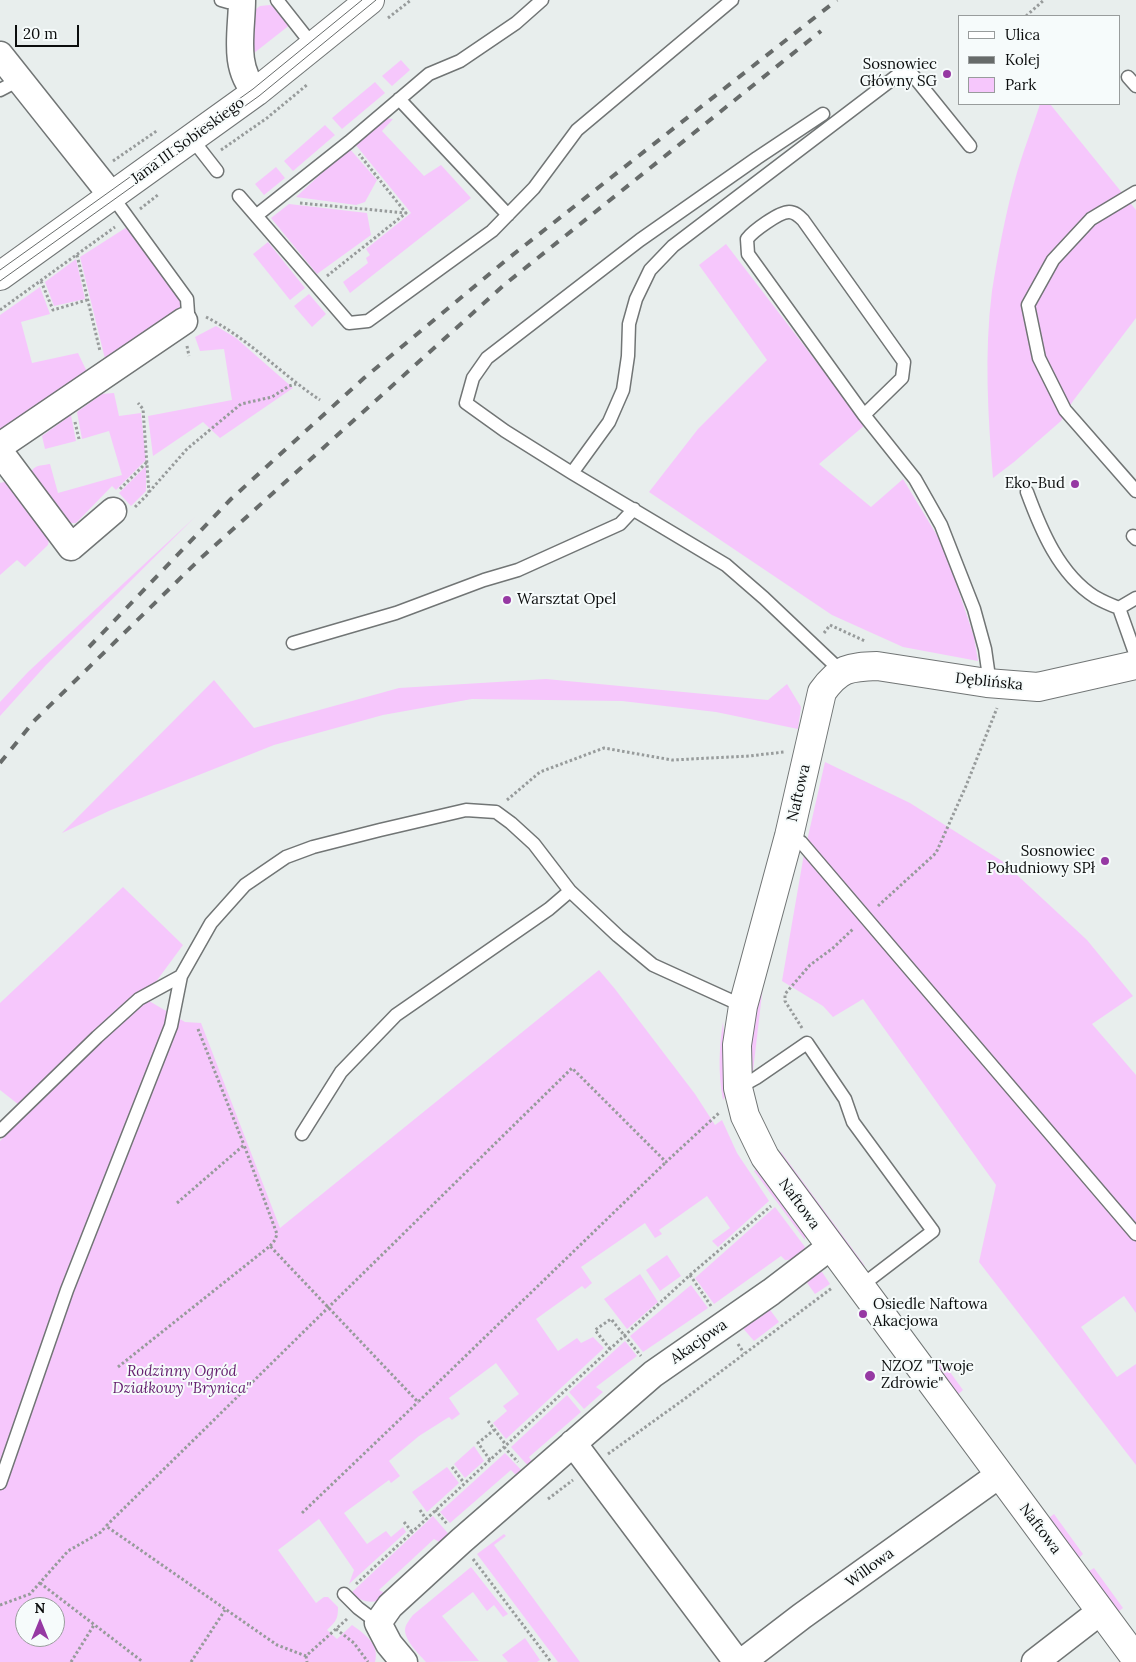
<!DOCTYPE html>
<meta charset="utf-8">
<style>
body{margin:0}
#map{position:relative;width:1136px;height:1662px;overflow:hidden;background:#e8eeed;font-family:Lora,serif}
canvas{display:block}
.legend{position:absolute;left:958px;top:15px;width:162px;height:90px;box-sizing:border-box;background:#f6fbfb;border:1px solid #989c9c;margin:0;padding:6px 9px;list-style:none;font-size:15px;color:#0b0d0d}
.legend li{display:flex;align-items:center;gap:10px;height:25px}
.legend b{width:25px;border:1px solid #989c9c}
.north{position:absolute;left:15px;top:1597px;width:50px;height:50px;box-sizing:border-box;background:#f6fbfb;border:1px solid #989c9c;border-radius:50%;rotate:0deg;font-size:14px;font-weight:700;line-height:20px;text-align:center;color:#0b0d0d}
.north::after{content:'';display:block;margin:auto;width:18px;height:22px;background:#9639a3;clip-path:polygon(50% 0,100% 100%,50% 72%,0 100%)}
.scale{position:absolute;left:15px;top:25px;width:64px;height:22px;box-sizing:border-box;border:2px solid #0b0d0d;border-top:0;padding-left:6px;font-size:15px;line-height:18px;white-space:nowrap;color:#0b0d0d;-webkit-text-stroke:4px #f6fbfb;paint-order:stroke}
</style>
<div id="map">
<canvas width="1136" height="1662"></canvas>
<ul class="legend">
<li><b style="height:6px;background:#fff"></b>Ulica</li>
<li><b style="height:6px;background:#676b6a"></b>Kolej</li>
<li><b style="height:14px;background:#f6c7fc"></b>Park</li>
</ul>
<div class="north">N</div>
<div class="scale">20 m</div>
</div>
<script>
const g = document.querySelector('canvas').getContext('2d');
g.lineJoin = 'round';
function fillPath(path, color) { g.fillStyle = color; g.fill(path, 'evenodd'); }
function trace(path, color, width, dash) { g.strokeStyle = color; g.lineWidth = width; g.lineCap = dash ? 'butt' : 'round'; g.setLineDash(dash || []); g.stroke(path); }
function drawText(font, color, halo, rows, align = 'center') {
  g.font = font + ' Lora,serif'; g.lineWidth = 4; g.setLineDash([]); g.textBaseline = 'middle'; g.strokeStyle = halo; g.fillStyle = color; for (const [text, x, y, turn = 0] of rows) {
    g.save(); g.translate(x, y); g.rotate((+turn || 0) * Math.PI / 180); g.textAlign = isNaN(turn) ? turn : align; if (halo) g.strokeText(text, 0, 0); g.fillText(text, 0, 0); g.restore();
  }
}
const green = new Path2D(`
 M270 5 279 10 291 24 249 57 252 12 260 6Z
 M401 60 410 70 392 86 382 76Z
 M375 82 385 93 342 129 332 118Z
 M1040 104H1050L1136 210V318L1073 401 1061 421 1014 462 993 478C988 416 984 353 992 291 998 254 1005 216 1015 180 1022 154 1032 129 1040 104Z
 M382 118 393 119 382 131 424 176 441 165 471 198 350 293 343 282 368 263 366 258 370 255 366 249 411 213 355 144Z
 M325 125 335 135 293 171 284 161Z
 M349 148 377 180 365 202 356 205 296 197Z
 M276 167 285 178 264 195 255 184Z
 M289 204 367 213 371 235 317 274 271 218Z
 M127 227 178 293 183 305 179 317 107 367 80 257Z
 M268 242 305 288 290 300 253 254Z
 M726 244 865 425 819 464 871 507 903 479 944 547 974 637 978 661 903 647 832 615 649 492 698 429 767 360 699 265Z
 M76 259 85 299 54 306 45 282Z
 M40 287 50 314 21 322 32 363 78 353 89 376 0 441V315Z
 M309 294 326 314 312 327 294 306Z
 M216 326 236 338 293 388 220 438 203 422 153 456 148 416 232 400 224 349 200 351 195 337Z
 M114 393 119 416 141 413 146 460 116 490 112 486 76 523H68L30 477C32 465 38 466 50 464L58 493 122 475 109 431 82 439 77 412 102 394Z
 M71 415 76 441 45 449 42 436Z
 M146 466V491L131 506 119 493Z
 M13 480 50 535 48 545 25 567 17 560 0 575V483Z
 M195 517 46 665 0 716V702L28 672Z
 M546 679 768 700 787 684 801 707 798 729 716 712 622 701 472 699 383 715 274 745 111 810 62 833 214 680 254 728 399 688Z
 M825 762 910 803 1002 861 1087 940 1133 996 1092 1024 1136 1075V1313L1124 1296 1081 1327 1117 1377 1136 1364V1465L979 1262 996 1185 863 999 833 1017 823 1006 782 981 804 854Z
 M123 887 183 945 144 998 185 1022 201 1023 280 1228 599 970 615 989 695 1094 715 1125 722 1120 737 1153 769 1201 718 1247 712 1241 730 1228 707 1196 659 1230 662 1234 655 1238 645 1223 581 1267 592 1283 585 1289 582 1286 536 1319 558 1351 577 1338 581 1343 593 1337 604 1348 506 1439 493 1423 507 1411 503 1406 519 1394 496 1363 449 1398 460 1414 452 1420 449 1417 419 1436 389 1461 400 1476 391 1483 389 1480 344 1513 367 1544 386 1531 391 1537 403 1527 406 1532 349 1584 354 1570 319 1519 278 1550 316 1603 324 1597H328L338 1607C338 1620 336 1621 327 1630L337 1639 352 1625C365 1634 380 1645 375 1662H0V1141L28 1112 0 1090V1003ZM25 1607H55V1637H25Z
 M766 960 753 1071 747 1070 746 1054Z
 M723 1022 728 1092 723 1100C718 1073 719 1049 723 1022Z
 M781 1152 865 1266 854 1262 776 1155Z
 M758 1168 805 1234V1240L754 1171Z
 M775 1207 805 1247C800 1256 796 1260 785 1260L781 1256 714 1304 695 1278Z
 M667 1255 681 1276 660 1291 646 1270Z
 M816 1272H822L830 1284 815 1294 805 1280Z
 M640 1274 658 1302 627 1329 604 1299Z
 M691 1285 708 1308 643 1352 630 1336Z
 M768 1307 779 1322 754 1341 741 1326Z
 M625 1341 637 1356 596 1387 603 1392 584 1409 569 1392Z
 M942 1361 963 1390 955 1397 935 1366Z
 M567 1395 581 1412 529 1457 534 1465 530 1468 511 1447Z
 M474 1446 484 1461 465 1478 454 1464Z
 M505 1453 524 1473 520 1479 511 1470 450 1523 440 1512Z
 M447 1467 459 1483 427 1512 412 1492Z
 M1054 1514 1083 1554 1079 1558 1074 1557 1048 1523 1049 1518Z
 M433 1516 452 1538 445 1545 434 1539 379 1590 390 1596C377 1604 363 1604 351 1593Z
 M504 1534 506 1536 494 1545 580 1662H558L477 1554Z
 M471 1567 508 1614 503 1617 494 1605 487 1611 473 1592 442 1616 479 1661 426 1662C419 1654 405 1641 405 1630 405 1625 410 1619 413 1615Z
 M1094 1568 1123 1608 1118 1612 1114 1611 1088 1577 1089 1571Z
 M525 1638 540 1660 537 1662H508L502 1655Z`);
const path = new Path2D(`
 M1026 16 1044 0
 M388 18 411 0
 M221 150 267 118 308 84
 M113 161 158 130
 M300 203 406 213
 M140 209 159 194
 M77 255 100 351
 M327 276 406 213 359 154
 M41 281 53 310 87 300
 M0 310 115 227
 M206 317C248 338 281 374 320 400
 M187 346 189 356
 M75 422 79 439
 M120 489 148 461
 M149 492 187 449 241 404 272 397 289 386 296 384
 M135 507 149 493 143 409 138 403
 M824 633 830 625 865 641
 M507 800 540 772 604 748 672 760 749 756 784 752
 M878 906 936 853 966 786 997 708
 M802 1028 785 1001V994L810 965 833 948 853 929
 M198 1029 244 1145
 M177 1203 244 1145 277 1234 275 1240 270 1246
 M690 1275 711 1306
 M738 1344 744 1353
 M610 1349 595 1330 611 1319 641 1356
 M118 1367 270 1246 418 1402 666 1162
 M488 1421 506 1445
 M504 1447 518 1462
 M608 1454 683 1400 832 1288
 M490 1460 478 1443 494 1430
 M452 1467 464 1483
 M548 1499 573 1480
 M420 1510 426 1519
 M435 1510 447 1524
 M302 1513 418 1402
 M404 1522 412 1532
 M473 1559 551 1662
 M40 1583 143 1662
 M356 1584 690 1275 771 1206
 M0 1605 30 1594 68 1551 101 1532 106 1526
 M347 1619 306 1656 277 1645 106 1526 572 1068 666 1162 720 1112
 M336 1629 354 1643 368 1662
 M306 1656 307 1662
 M71 1662 94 1625
 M191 1662 225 1610`);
const lane = new Path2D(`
 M221 0 228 2H246
 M277 0 314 47
 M1128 77 1136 86
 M0 90 19 80
 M399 99 508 215
 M823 114 757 158 640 240 487 358 473 378 466 403 505 431 572 473 726 565 764 598 841 671
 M192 139 217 171
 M1136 192 1091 219 1053 260 1028 305 1039 358 1065 410 1136 491
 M112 196 187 299 188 313 184 321
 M239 196 349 323 368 321 492 231 534 188 577 130 732 0
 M257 215 349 142 429 74 460 61 516 23 542 0
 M864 415 902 378 904 362 803 220C799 216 795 212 789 212 779 212 753 231 747 239L748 254 864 415 915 479 941 525 974 609 985 649 988 670 987 683
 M572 473 609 422 623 390 628 356 629 324 636 299 650 270 673 246 907 68 970 146
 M1027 492C1041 530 1059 574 1095 597 1102 601 1111 605 1119 608L1136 656
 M1133 536 1136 539
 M1119 608 1136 598
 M293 643 396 613 484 580 518 570 620 524 634 509
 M789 836 801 842 1136 1234
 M738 1088 756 1078 807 1043 845 1099 853 1122 933 1231 861 1286
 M0 1131 97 1037 139 999 181 976 211 923 245 885 286 857 313 847 380 830 466 810 496 812 511 823 534 844 570 891 618 936 653 965 743 1006
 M302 1134 341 1072 396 1015 549 909 570 891
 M0 1483 67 1290 171 1026 181 976
 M344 1594 358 1608 378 1623`);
const street = new Path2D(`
 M242 0C242 31 232 67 256 92
 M0 55 112 196
 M0 446 184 321
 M0 452 71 547 113 511
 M573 1443 737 1662
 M404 1662 389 1644 378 1623 390 1606 461 1541 653 1374 771 1292 830 1247
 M742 1662 802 1616 999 1475
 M1035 1662 1101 1611`);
const secondary = new Path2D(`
 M0 276 256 92 370 0
 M1136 665 1038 687 987 683 877 666C849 667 839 668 822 692L789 836 743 1006 737 1045 738 1088 745 1116 765 1157 1136 1659`);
const tram = new Path2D(`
 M0 270 253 89 362 0
 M0 281 259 96 376 0`);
const rail = new Path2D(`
 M89 647 231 499 364 378 510 257 837 0
 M0 763 35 720 201 558 504 285 821 31`);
const markers = [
 [947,74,5,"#9639a3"],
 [1075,484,5,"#9639a3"],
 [507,600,5,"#9639a3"],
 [1105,861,5,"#9639a3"],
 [863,1314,5,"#9639a3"],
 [870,1376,6,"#9639a3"]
];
const poiNames = [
 ["Sosnowiec",937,65],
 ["Główny SG",937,82],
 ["Eko-Bud",1065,484],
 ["Warsztat Opel",517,600,"left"],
 ["Sosnowiec",1095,852],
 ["Południowy SPł",1095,869],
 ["Osiedle Naftowa",873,1305,"left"],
 ["Akacjowa",873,1322,"left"],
 ["NZOZ \"Twoje",881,1367,"left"],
 ["Zdrowie\"",881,1384,"left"]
];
const streetNames = [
 ["Jana III Sobieskiego",188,141,-36],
 ["Dęblińska",989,682,6],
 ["Naftowa",799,793,-77],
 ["Naftowa",799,1204,54],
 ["Akacjowa",699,1342,-35],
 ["Naftowa",1040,1529,53],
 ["Willowa",870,1568,-36]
];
const parkNames = [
 ["Rodzinny Ogród",182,1372],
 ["Działkowy \"Brynica\"",182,1389]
];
fillPath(green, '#f6c7fc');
trace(lane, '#717575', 15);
trace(street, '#717575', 29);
trace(secondary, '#717575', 30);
trace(path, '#979b9b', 3, [2.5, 2.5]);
trace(lane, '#fff', 12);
trace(street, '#fff', 26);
trace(secondary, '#fff', 28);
trace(tram, '#676b6a', 1);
trace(rail, '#676b6a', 4, [9, 9]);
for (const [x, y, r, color] of markers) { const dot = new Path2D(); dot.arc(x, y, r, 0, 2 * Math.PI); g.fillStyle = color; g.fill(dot); trace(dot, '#f6fbfb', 2); }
drawText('15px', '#0b0d0d', '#f6fbfb', poiNames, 'right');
drawText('15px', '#0b0d0d', '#f6fbfb', streetNames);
drawText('italic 15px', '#641d6e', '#f6fbfb', parkNames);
</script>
